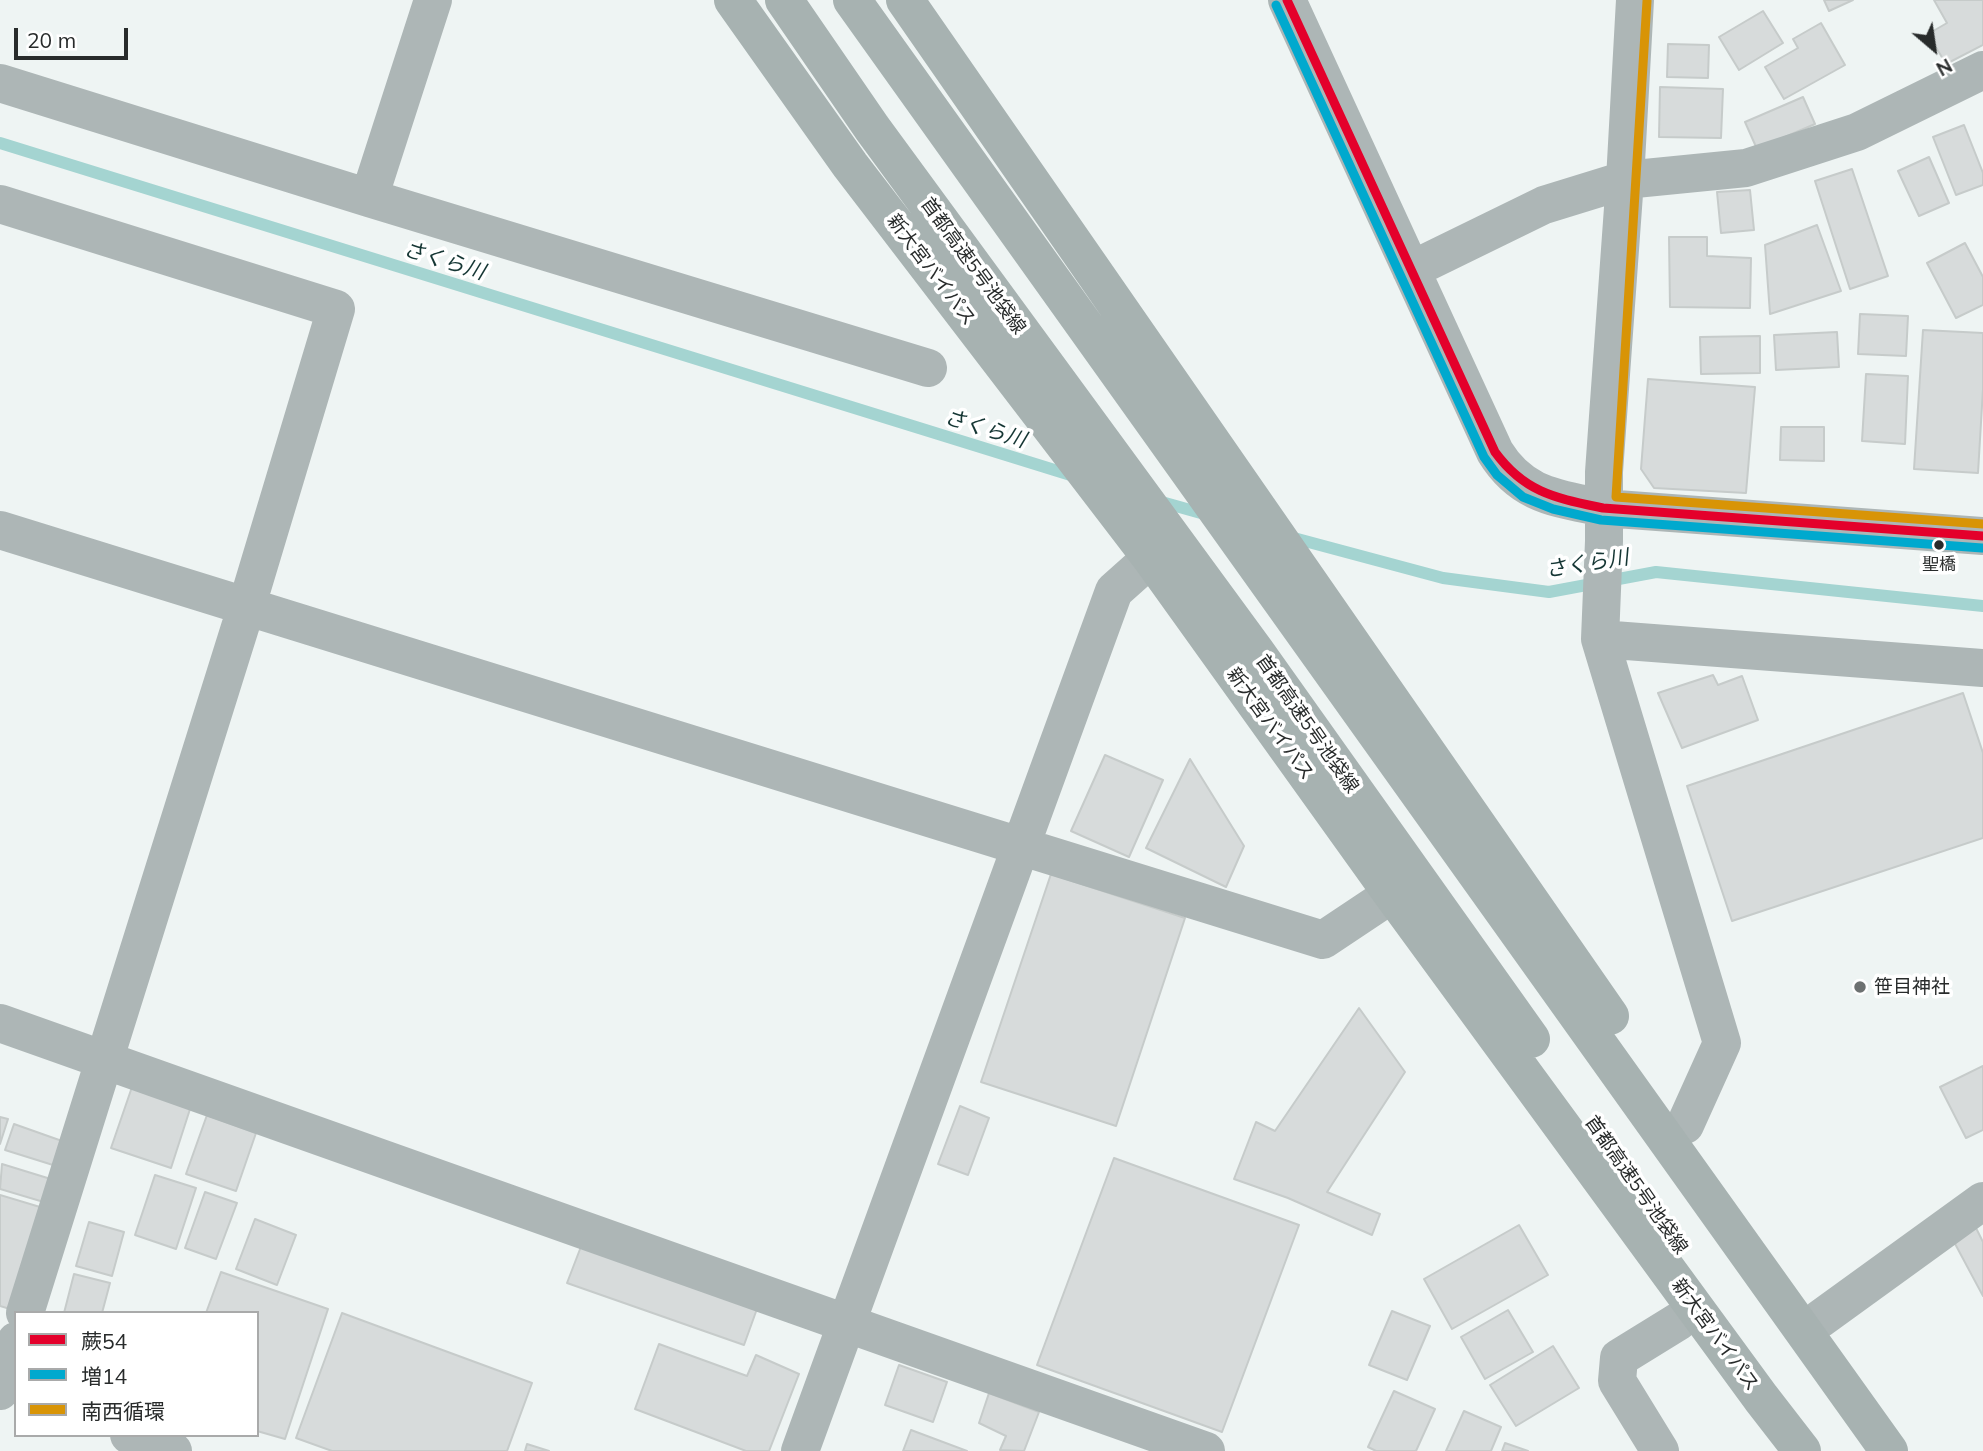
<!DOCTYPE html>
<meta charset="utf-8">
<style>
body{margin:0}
#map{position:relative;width:1983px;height:1451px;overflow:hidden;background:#eef4f3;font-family:Mulish,"Noto Sans JP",sans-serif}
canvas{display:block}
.legend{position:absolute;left:14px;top:1311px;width:245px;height:126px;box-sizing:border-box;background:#fff;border:2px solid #a9aaaa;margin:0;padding:9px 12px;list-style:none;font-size:21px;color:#282b2b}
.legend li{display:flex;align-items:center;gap:14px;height:35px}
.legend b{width:35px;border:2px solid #a9aaaa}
.north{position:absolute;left:1899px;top:14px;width:70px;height:70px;-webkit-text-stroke:5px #fff;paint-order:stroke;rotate:151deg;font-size:19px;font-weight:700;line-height:28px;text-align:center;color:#282b2b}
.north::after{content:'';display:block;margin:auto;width:24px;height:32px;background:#282b2b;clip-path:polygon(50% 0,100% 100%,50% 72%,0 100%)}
.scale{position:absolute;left:14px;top:28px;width:114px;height:32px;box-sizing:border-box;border:4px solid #282b2b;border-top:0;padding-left:9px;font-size:21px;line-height:24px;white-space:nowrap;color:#282b2b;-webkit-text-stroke:5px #fff;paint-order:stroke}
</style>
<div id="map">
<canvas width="1983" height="1451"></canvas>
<ul class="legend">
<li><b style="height:9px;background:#e4002b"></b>蕨54</li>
<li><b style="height:9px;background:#00a9ce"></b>増14</li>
<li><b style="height:9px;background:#d89406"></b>南西循環</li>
</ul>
<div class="north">N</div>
<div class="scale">20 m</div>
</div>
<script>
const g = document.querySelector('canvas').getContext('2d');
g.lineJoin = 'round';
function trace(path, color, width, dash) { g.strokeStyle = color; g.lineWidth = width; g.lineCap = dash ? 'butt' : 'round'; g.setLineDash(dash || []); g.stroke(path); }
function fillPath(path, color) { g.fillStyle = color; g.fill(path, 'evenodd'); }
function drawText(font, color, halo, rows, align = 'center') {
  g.font = font + ' Mulish,"Noto Sans JP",sans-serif'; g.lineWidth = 7; g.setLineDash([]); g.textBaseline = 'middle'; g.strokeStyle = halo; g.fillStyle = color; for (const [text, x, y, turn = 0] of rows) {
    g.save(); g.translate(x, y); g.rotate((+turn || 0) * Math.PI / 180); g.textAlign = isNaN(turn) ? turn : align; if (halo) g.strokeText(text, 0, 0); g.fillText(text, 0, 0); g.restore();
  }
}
const stream = new Path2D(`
 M0 143 1077 477
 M1158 501 1208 515
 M1290 537 1443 578 1549 592 1656 572 1983 606`);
const building = new Path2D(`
 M1824 0H1853L1829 11Z
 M1934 0H1983V45L1946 64 1928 34 1947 23Z
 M1763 11 1783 43 1739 70 1719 37Z
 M1821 23 1845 65 1784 99 1765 67 1798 48 1793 39Z
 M1668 44 1709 45 1708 78 1667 77Z
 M1660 87 1723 89 1721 138 1659 137Z
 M1803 97 1815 124 1757 149 1745 122Z
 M1964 125 1983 173V185L1956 195 1933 137Z
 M1929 157 1949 203 1919 216 1898 171Z
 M1852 169 1888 276 1850 289 1815 181Z
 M1750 190 1754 230 1721 233 1717 192Z
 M1817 225 1841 291 1770 314 1765 245Z
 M1669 237H1707V256L1751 258 1750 308 1670 307Z
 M1965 243 1983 277V305L1956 318 1927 263Z
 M1860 314 1908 316 1906 356 1858 354Z
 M1923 330 1983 333V389L1978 473 1914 469Z
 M1837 332 1839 367 1776 370 1774 335Z
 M1760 336V373L1701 374 1700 337Z
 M1866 374 1908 376 1905 444 1862 441Z
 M1648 379 1755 387 1746 493 1654 488 1641 469Z
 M1781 427H1824V461L1780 460Z
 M1713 675 1718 685 1742 676 1758 720 1682 748 1658 693Z
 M1963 693 1983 753V838L1732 921 1687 786Z
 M1105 755 1163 780 1129 857 1071 831Z
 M1190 759 1244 846 1226 887 1146 848Z
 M1051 874 1185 918 1116 1126 981 1082Z
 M1359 1008 1405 1072 1327 1192 1380 1214 1372 1235 1288 1198 1234 1179 1256 1122 1275 1131Z
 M1983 1066V1130L1966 1138 1940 1087Z
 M132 1087 191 1106 171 1168 111 1148Z
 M960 1106 989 1118 968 1175 938 1164Z
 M207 1115 256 1133 236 1191 186 1174Z
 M0 1117 8 1119 0 1144Z
 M14 1124 62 1141 53 1165 5 1150Z
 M1114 1158 1299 1225 1222 1432 1037 1365Z
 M2 1164 54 1180 47 1203 0 1189Z
 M155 1175 196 1188 176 1249 135 1235Z
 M205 1192 237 1203 216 1259 185 1248Z
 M0 1195 40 1207 10 1309 0 1306Z
 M255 1219 296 1235 277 1285 236 1269Z
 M89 1222 124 1232 112 1276 76 1266Z
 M1519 1225 1548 1275 1452 1329 1424 1279Z
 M1976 1228 1983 1242V1296L1953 1240Z
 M582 1244 758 1306 744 1345 567 1283Z
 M221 1272 328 1309 285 1439 257 1431V1313H206Z
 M74 1274 110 1283 102 1313H64Z
 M1508 1310 1533 1352 1485 1379 1461 1337Z
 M1392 1311 1430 1326 1407 1380 1369 1365Z
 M342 1313 532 1383 507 1451H332L296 1438Z
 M659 1344 747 1376 756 1355 799 1374 769 1451H746L635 1409Z
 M1553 1346 1579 1388 1516 1426 1490 1385Z
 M899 1365 947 1382 933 1422 885 1405Z
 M1394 1391 1435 1409 1416 1451H1376L1368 1447Z
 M989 1393 1039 1412 1024 1451 1000 1450 1006 1436 979 1423Z
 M1464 1411 1501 1427 1491 1451H1446Z
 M911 1430 967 1451H903Z
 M1505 1443 1528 1451H1502Z
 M527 1444 549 1451H525Z`);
const minor = new Path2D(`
 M1287 0 1495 452C1522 496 1557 498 1603 508L1983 536
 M1635 0 1625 180 1604 472V541L1600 639 1722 1043 1685 1125
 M0 83 369 198 928 368
 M369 198 433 0
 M0 204 336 309 247 605 25 1313
 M1411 270 1544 205 1625 180 1746 168 1857 132 1983 70
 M0 530 1323 940 1392 894
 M1600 639 1983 668
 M0 1023 1206 1451
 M1820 1319 1983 1201
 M0 1391 16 1341
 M129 1435 173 1451
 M800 1451 1114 591 1151 558
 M1660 1451 1617 1381 1619 1358 1679 1321`);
const highway = new Path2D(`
 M733 0 850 165 1151 558 1392 894 1761 1398 1802 1451
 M784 0 872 128 1256 652 1531 1039
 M852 0 1889 1451
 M905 0 1610 1016`);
const bus1 = new Path2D(`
 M1287 0 1495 452C1525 493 1556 498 1603 508L1983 536`);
const bus2 = new Path2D(`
 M1276 5 1484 457 1497 475 1523 497 1553 509 1601 520 1982 548`);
const bus3 = new Path2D(`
 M1647 1 1616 497 1983 524`);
const markers = [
 [1939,545,6,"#282b2b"],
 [1860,987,7,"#6d7171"]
];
const busNames = [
 ["聖橋",1939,565]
];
const streetNames = [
 ["首都高速5号池袋線",973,266,54],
 ["新大宮バイパス",931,270,53],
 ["新大宮バイパス",1270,724,54],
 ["首都高速5号池袋線",1307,724,55],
 ["首都高速5号池袋線",1636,1185,55],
 ["新大宮バイパス",1715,1335,54]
];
const poiNames = [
 ["笹目神社",1874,987]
];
const waterNames = [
 ["さくら川",444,261,17],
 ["さくら川",985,429,17],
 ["さくら川",1587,564,-9]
];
trace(stream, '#a4d4d1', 12);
fillPath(building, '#d7dbdb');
trace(building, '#c6cbca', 2);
trace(minor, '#adb6b6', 38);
trace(highway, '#a7b2b1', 38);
trace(bus1, '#e4002b', 9);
trace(bus2, '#00a9ce', 9);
trace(bus3, '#d89406', 9);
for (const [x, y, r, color] of markers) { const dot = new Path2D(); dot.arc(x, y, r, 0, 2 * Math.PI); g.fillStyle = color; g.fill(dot); trace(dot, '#fff', 2.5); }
drawText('17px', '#282b2b', '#fff', busNames);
drawText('19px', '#282b2b', '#fff', streetNames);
drawText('19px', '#282b2b', '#fff', poiNames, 'left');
drawText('italic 21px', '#153634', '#fff', waterNames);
</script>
